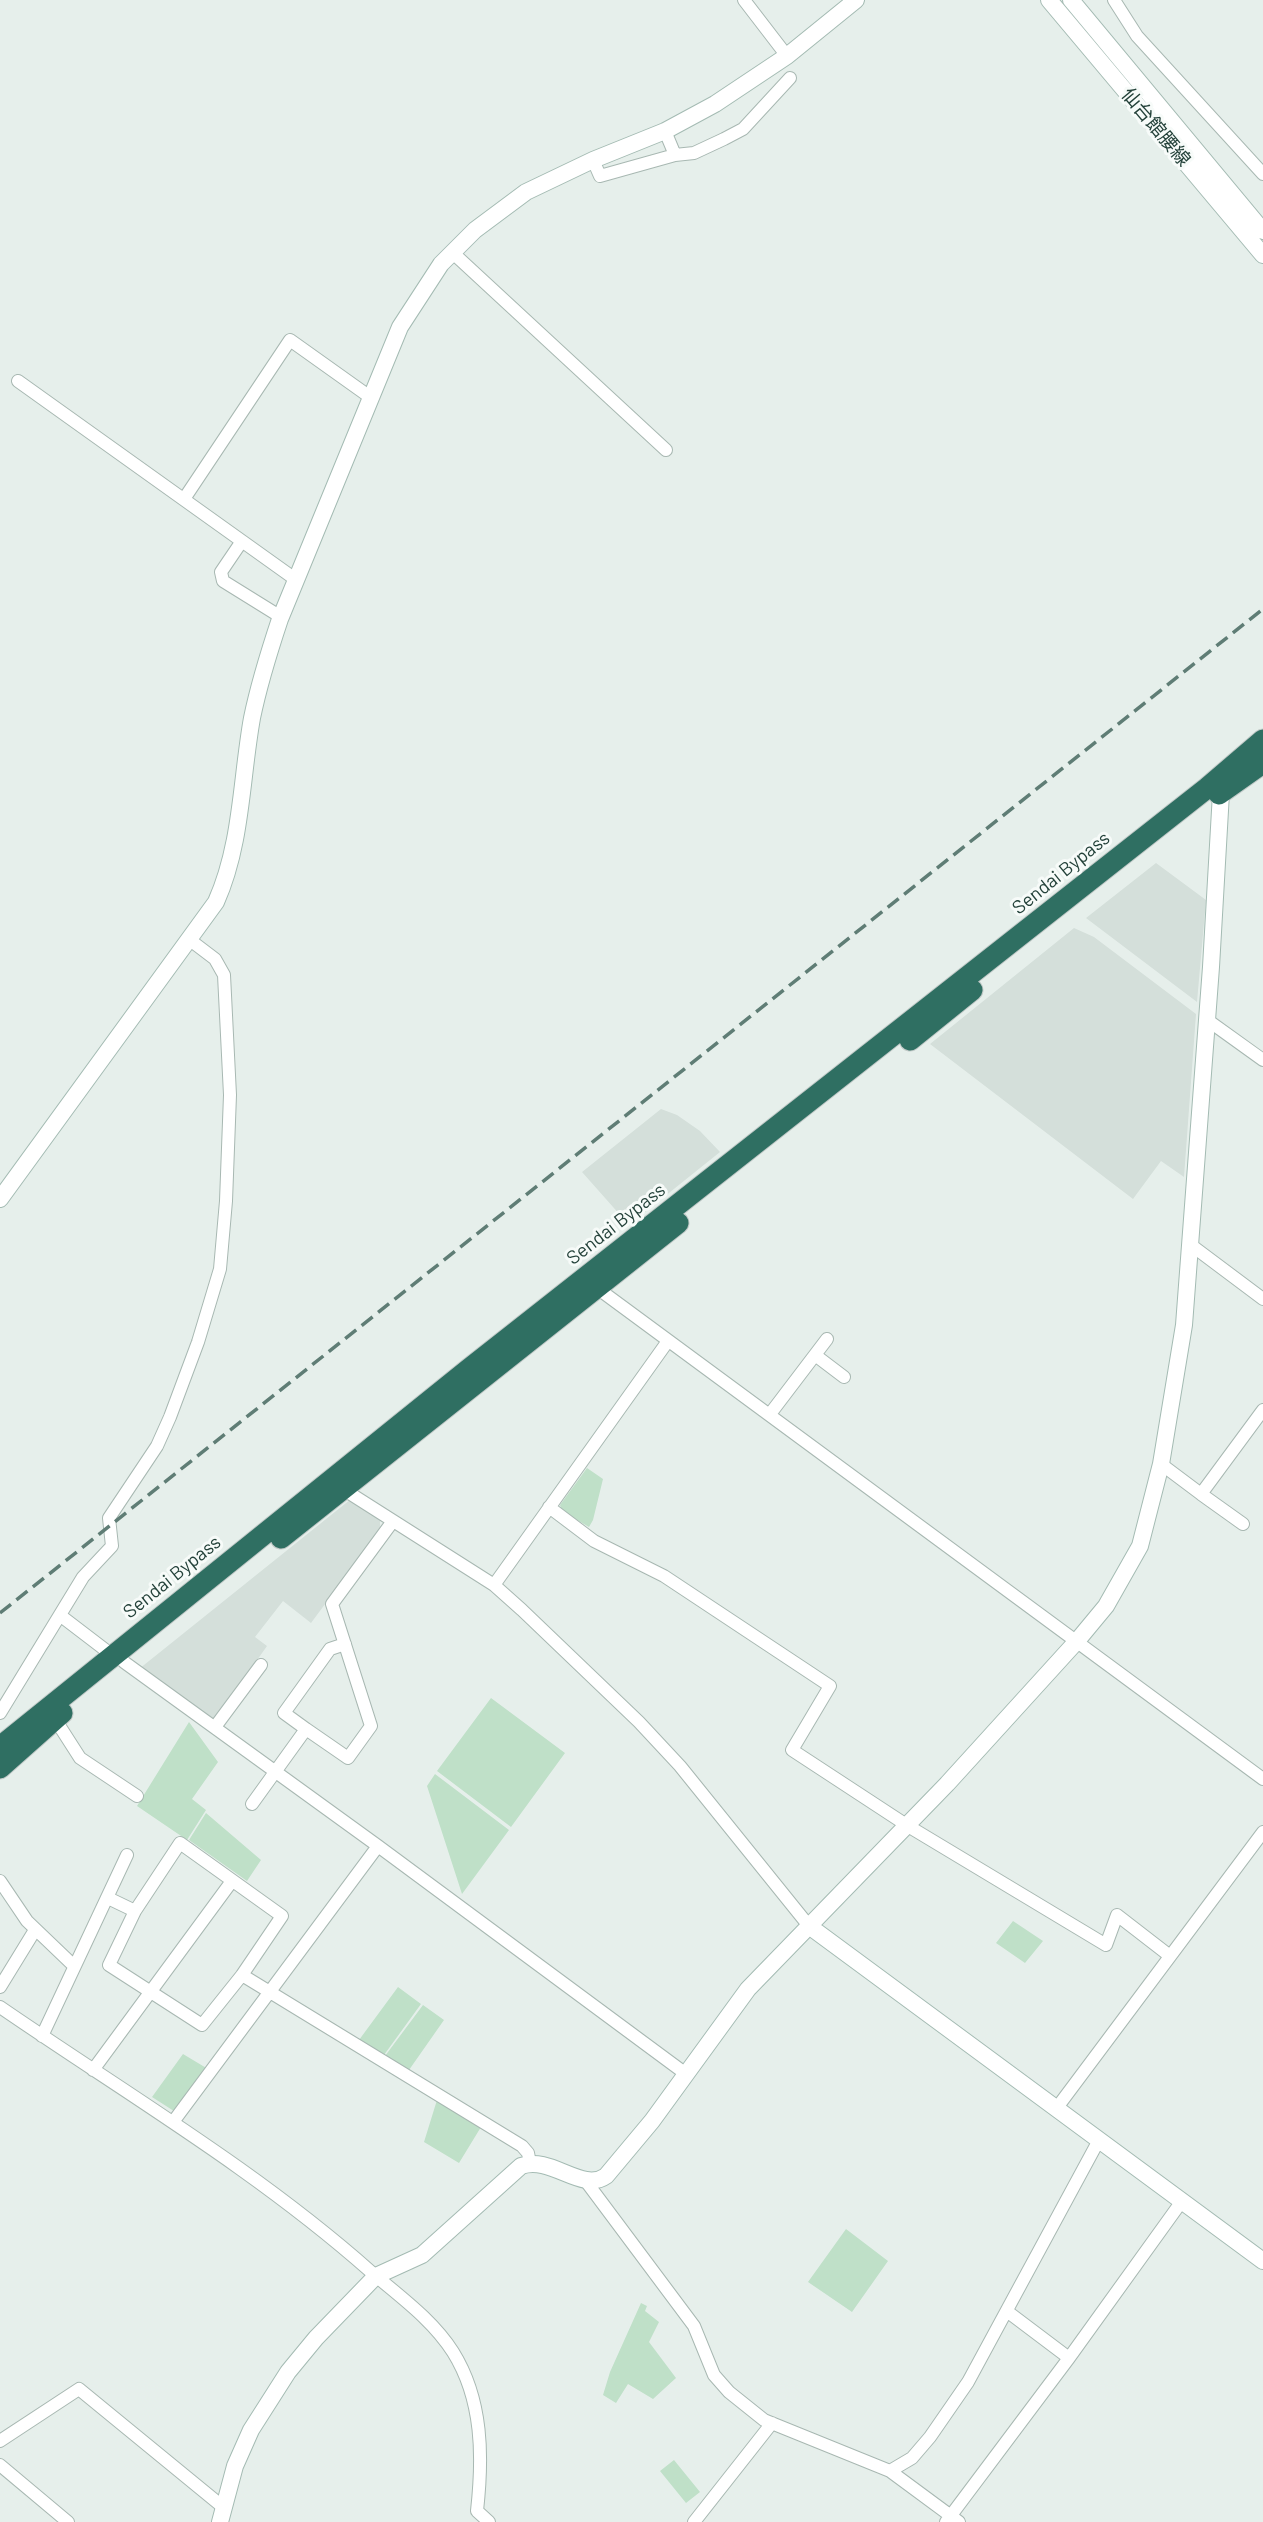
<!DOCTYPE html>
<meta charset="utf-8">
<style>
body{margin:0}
canvas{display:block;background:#e6efeb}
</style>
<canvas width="1263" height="2522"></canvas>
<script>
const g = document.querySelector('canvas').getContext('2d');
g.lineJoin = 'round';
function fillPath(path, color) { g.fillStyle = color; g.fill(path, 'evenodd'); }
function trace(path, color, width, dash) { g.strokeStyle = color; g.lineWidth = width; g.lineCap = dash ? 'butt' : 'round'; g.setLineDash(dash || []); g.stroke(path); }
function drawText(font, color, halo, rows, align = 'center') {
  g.font = font + ' Barlow,"Noto Sans JP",sans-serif'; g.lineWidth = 6; g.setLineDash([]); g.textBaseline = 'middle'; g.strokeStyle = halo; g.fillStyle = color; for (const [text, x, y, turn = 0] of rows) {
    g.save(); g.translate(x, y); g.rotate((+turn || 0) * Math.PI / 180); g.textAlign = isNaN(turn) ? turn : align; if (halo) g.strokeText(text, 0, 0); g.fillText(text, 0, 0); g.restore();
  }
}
const built = new Path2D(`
 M1156 863 1206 900 1197 1002 1086 918Z
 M1074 928 1094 937 1196 1014 1184 1177 1161 1161 1133 1199 930 1044Z
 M661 1109 677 1115 700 1131 720 1152 629 1225 582 1172Z
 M351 1499 380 1519V1530L311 1623 283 1601 255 1637 267 1646 216 1718 208 1719 139 1669Z`);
const green = new Path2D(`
 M587 1468 603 1479 593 1520 589 1527 562 1511 560 1505Z
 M491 1698 565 1753 511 1827 437 1771Z
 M189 1722 218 1762 192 1799 206 1810 187 1840 137 1806Z
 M435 1774 509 1830 462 1894 427 1786Z
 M206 1813 261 1860 247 1881 189 1840Z
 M1013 1921 1043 1941 1025 1963 996 1943Z
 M398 1987 421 2004 384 2055 359 2040Z
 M423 2005 444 2020 409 2070 385 2056Z
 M183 2054 208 2069 177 2113 152 2097Z
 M437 2100 481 2127 459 2163 424 2142Z
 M846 2229 888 2261 852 2312 808 2282Z
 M641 2303 647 2306 645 2311 659 2322 649 2342 676 2378 653 2399 628 2384 616 2403 603 2395 610 2372Z
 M674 2460 700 2492 686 2503 660 2471Z`);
const street = new Path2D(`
 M744 0 787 56
 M1114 0 1137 36 1263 174
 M665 131 675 155
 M593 160 600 176 675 155 694 153 724 139 743 129 790 78
 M453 253 666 450
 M18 381 295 579
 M184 499 290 340 370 397
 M242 541 221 572 223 581 281 617
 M1206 1019 1263 1060
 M1191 1245 1263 1299
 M593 1285 1263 1779
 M815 1355 844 1377
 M770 1414 827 1339
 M1161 1464 1201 1494 1263 1410
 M343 1489 494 1585 522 1610 639 1722 680 1766 809 1926
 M1201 1494 1243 1524
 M549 1507 594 1541 664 1576 830 1686 792 1750 908 1826 1106 1945 1117 1915 1170 1956
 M494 1585 668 1341
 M61 1616 112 1655
 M124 1662 378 1846 686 2074
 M0 1713 83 1577 112 1546 109 1518 157 1446 170 1417 198 1342 220 1269 226 1201 230 1095 224 975 215 959 190 940
 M55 1719 80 1758 137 1796
 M215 1727 261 1665
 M306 1729 284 1713 330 1649 345 1644
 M252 1804 306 1729 348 1758 371 1726 332 1604 393 1521
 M180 1843 282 1916 242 1975 202 2025 109 1965 135 1911Z
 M0 1881 27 1921 74 1966
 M108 1898 135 1911
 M242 1975 522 2146 528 2153 530 2163
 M0 1987 35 1930
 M0 2007C125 2093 256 2170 370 2271 399 2296 432 2319 453 2352 483 2400 483 2457 477 2511L489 2522
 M42 2036 127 1855
 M93 2070 232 1881
 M1056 2109 1263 1832
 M173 2122 378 1846
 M585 2180 694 2326 714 2375 729 2392 764 2420 890 2471 959 2522
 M1008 2312 1069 2358
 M0 2441 79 2389 223 2507
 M0 2465 68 2522
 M890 2471 912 2458 930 2437 968 2382 1099 2140
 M694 2522 772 2423
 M946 2522 1069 2358 1182 2201`);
const secondary = new Path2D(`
 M1049 0 1263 255
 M1071 0 1263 231
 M0 1199 216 902C242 844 241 779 252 718 259 684 269 652 280 619L400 327 441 264 475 230 526 192 593 160 665 131 715 104 787 56 856 0
 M809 1926 1263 2261
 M220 2522 235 2466 251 2430 288 2372 316 2338 376 2276 422 2255 521 2166C551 2155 582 2193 606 2176L652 2121 748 1989 947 1784 1077 1641 1106 1606 1140 1546 1161 1464 1184 1325 1211 967 1221 793`);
const highway = new Path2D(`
 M1219 794 1263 763
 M910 1040 972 990
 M281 1538 678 1223
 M0 1747 469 1369 1207 788 1263 740
 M0 1768 62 1713`);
const rail = new Path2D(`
 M0 1613 1263 609`);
const streetNames = [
 ["仙台館腰線",1156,127,50],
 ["Sendai Bypass",1061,873,-39],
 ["Sendai Bypass",616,1224,-38],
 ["Sendai Bypass",172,1577,-39]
];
fillPath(built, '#d4dfda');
fillPath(green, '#bfe0c8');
trace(street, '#a8b8b2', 14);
trace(secondary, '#a4bbb3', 18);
trace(highway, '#c2cac8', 23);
trace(street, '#fff', 12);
trace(secondary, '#fff', 16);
trace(highway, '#2f6f62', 21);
trace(rail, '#5f7d75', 3.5, [14, 7]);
drawText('19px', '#24423a', '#f7fbf9', streetNames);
</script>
